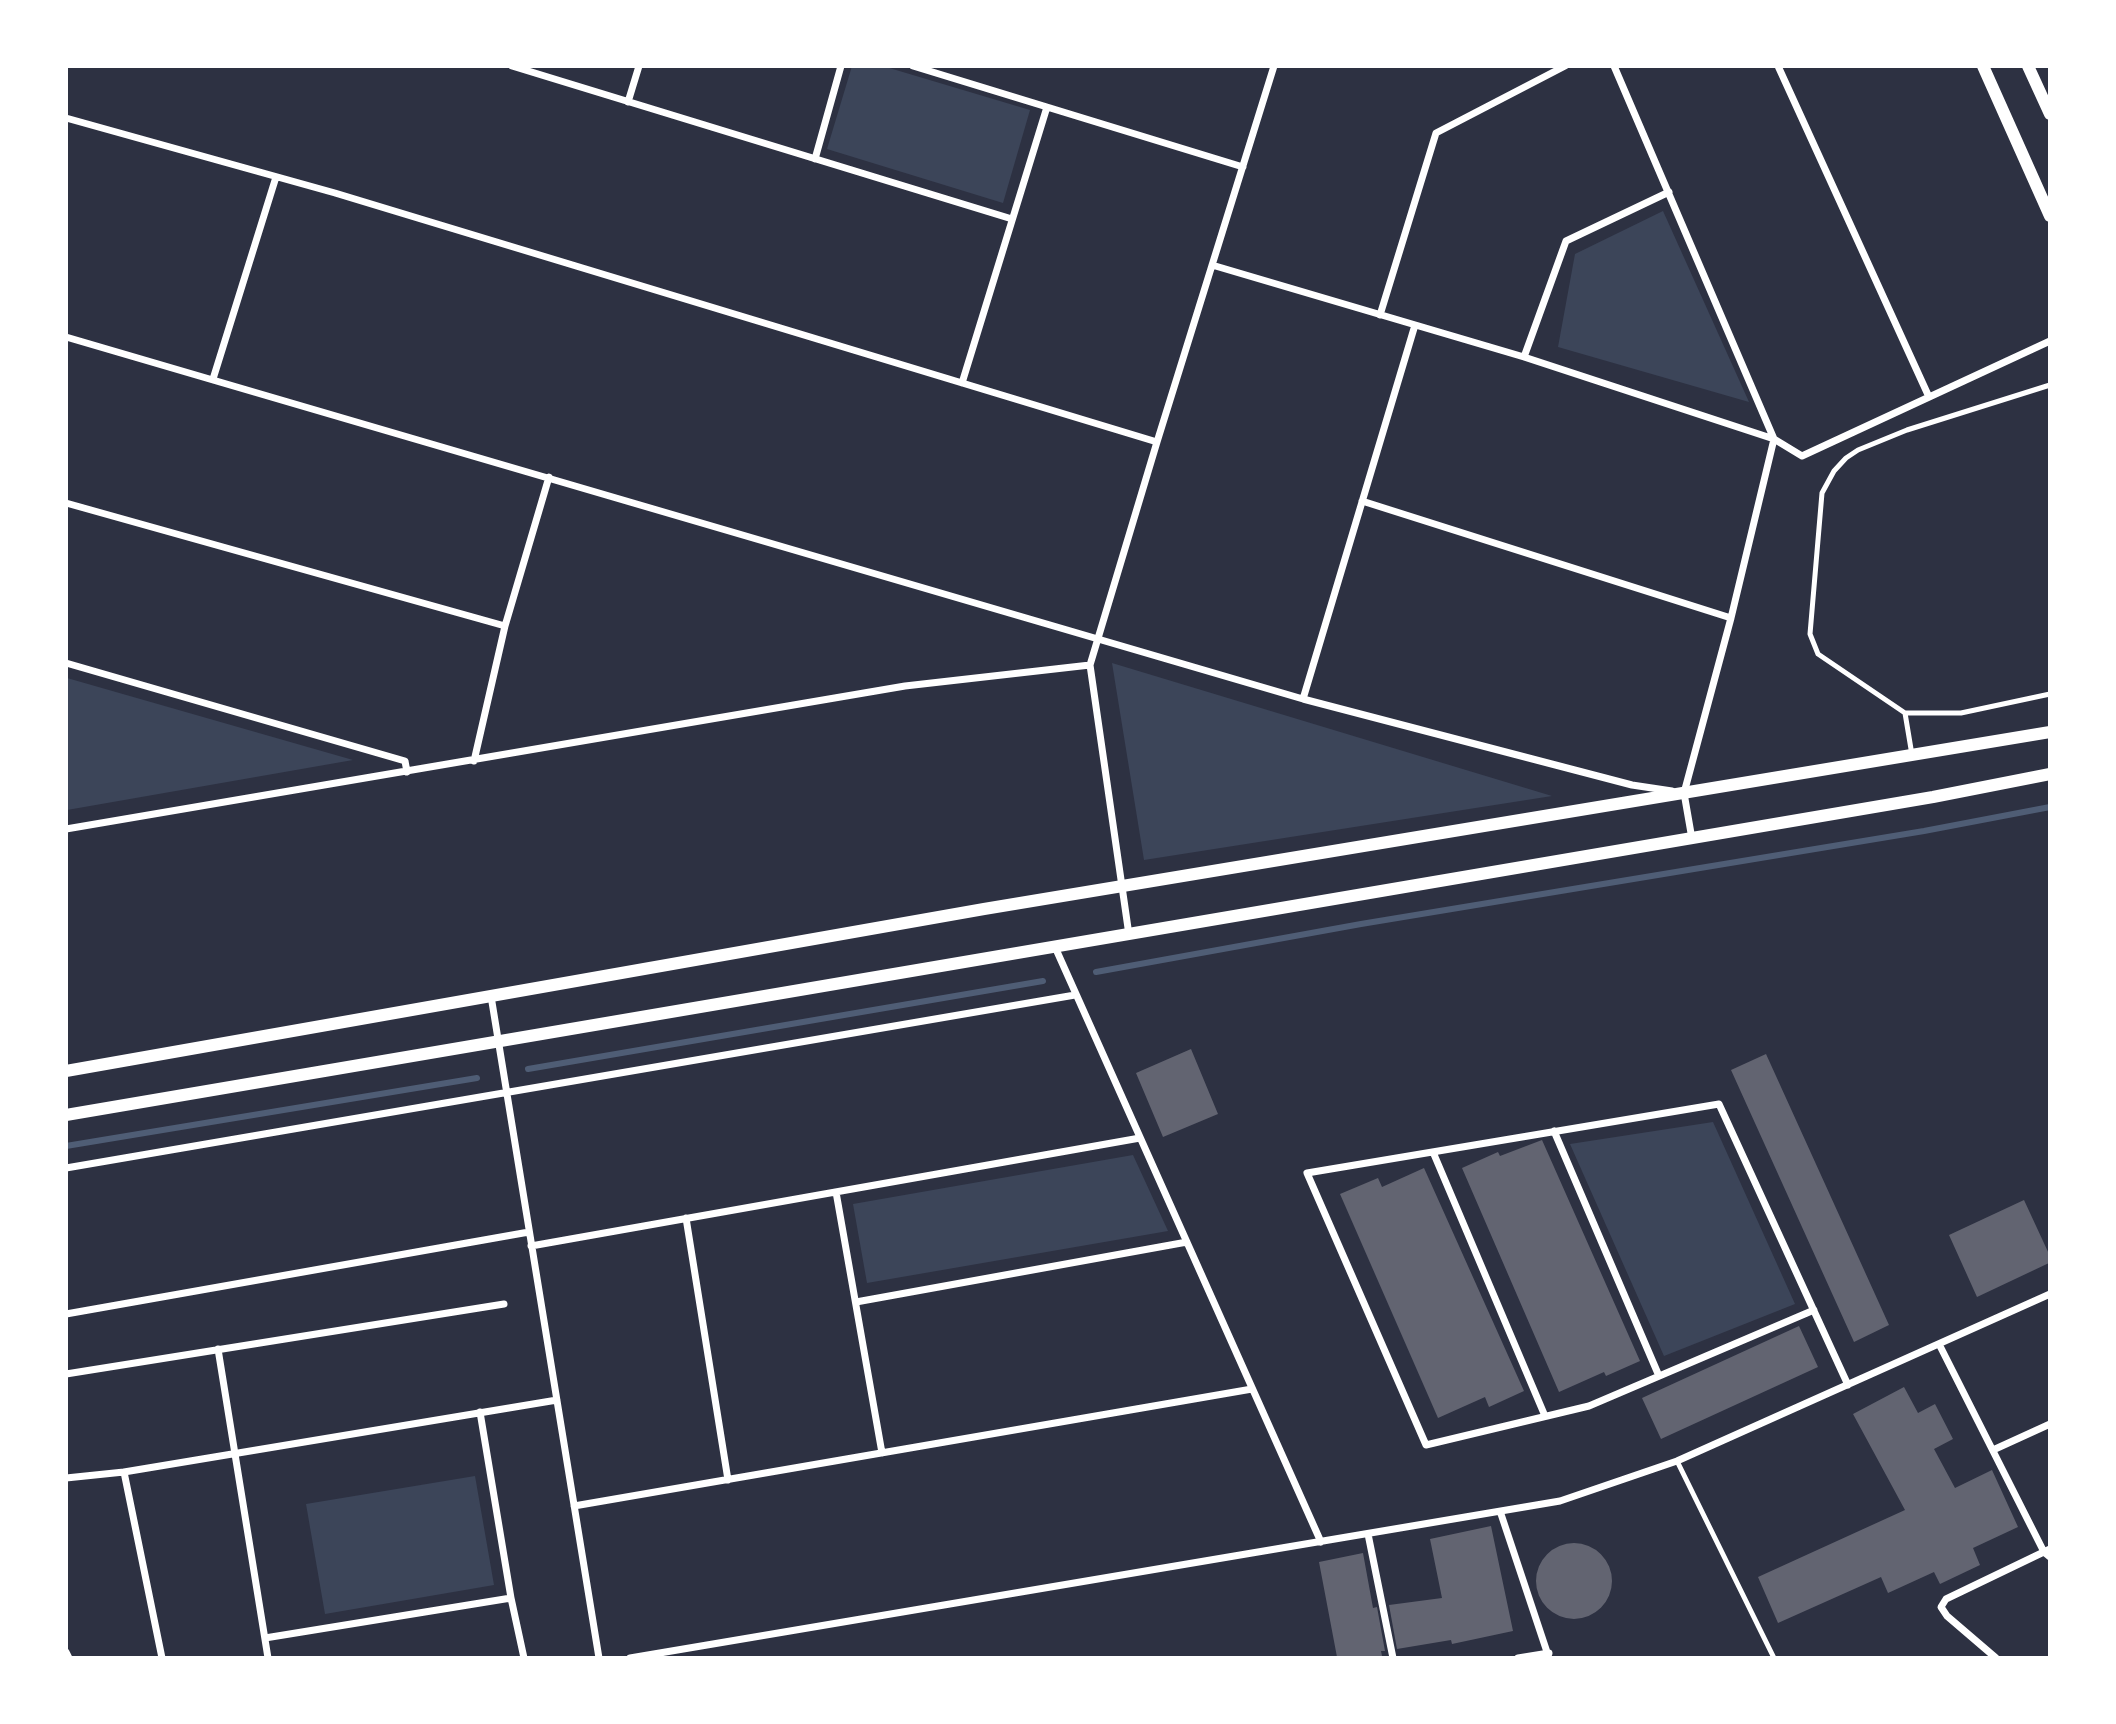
<!DOCTYPE html>
<style>
body{margin:0}
#map{position:relative;width:2116px;height:1724px;overflow:hidden;background:#2d3142;font-family:Lora,serif}
canvas{display:block}
.frame{position:absolute;inset:0;border:68px solid #fff;pointer-events:none}
</style>
<div id="map">
<canvas width="2116" height="1724"></canvas>
<div class="frame"></div>
</div>
<script>
const g = document.querySelector('canvas').getContext('2d');
g.lineJoin = 'round';
function fillPath(path, color) { g.fillStyle = color; g.fill(path, 'evenodd'); }
function trace(path, color, width, dash) { g.strokeStyle = color; g.lineWidth = width; g.lineCap = dash ? 'butt' : 'round'; g.setLineDash(dash || []); g.stroke(path); }
const green = new Path2D(`
 M852 66 886 67 1030 110 1003 203 827 149Z
 M1663 211 1749 402 1558 347 1575 254Z
 M1112 663 1552 796 1144 860Z
 M67 678 353 760 67 810Z
 M1713 1122 1795 1304 1664 1356 1570 1144Z
 M1133 1155 1168 1231 867 1283 853 1204Z
 M475 1476 494 1585 325 1614 306 1504Z`);
const stream = new Path2D(`
 M1096 972 1361 924 1924 831 2050 807
 M528 1069 1043 981
 M66 1146 477 1078`);
const building = new Path2D(`
 M1191 1049 1218 1114 1163 1137 1136 1073Z
 M1766 1054 1889 1325 1854 1342 1731 1070Z
 M1542 1140 1640 1361 1606 1376 1604 1372 1559 1392 1462 1168 1498 1152 1500 1156Z
 M1424 1168 1524 1391 1489 1407 1485 1397 1438 1418 1340 1194 1378 1178 1382 1187Z
 M2024 1200 2049 1254V1263L1977 1297 1949 1235Z
 M1799 1326 1818 1367 1661 1439 1642 1398Z
 M1904 1387 1918 1413 1935 1404 1953 1439 1934 1449 1955 1488 1992 1470 2018 1527 1973 1548 1980 1565 1940 1584 1934 1572 1888 1593 1881 1577 1778 1623 1758 1577 1905 1510 1853 1414Z
 M1491 1526 1513 1631 1452 1644 1451 1640 1397 1649 1389 1605 1442 1598 1430 1539Z
 M1536 1581a38 38 0 1 1 76 0a38 38 0 1 1-76 0Z
 M1363 1553 1373 1608 1377 1607 1385 1651H1381L1382 1656 1373 1657H1337L1319 1562Z`);
const service = new Path2D(`
 M2050 385 1907 430 1858 450 1846 458 1834 471 1822 493 1810 634 1818 654 1905 713H1961L2050 694
 M1905 713 1912 755
 M1677 1461 1774 1658`);
const minor = new Path2D(`
 M512 66 1012 219
 M913 66 1243 167
 M1614 66 1774 439 1731 618 1684 793 1692 839
 M1778 66 1929 397
 M628 102 639 66
 M66 118 335 193 1157 442
 M815 159 841 66
 M1212 265 1524 357 1774 439 1802 456 2050 341
 M1380 315 1436 133 1565 66
 M66 337 1303 699 1632 785 1672 791
 M1524 357 1566 241 1669 192
 M213 379 276 177
 M962 383 1047 107
 M1362 501 1731 618
 M66 503 505 626
 M66 663 405 761 407 772
 M1303 699 1415 325
 M474 761 505 626 549 477
 M66 829 905 686 1090 665
 M1129 935 1090 665 1157 442 1274 66
 M1055 947 1321 1542
 M491 996 599 1658
 M1554 1131 1659 1376
 M1433 1152 1545 1416
 M66 1168 1075 995
 M836 1192 882 1453
 M686 1218 728 1480
 M531 1246 1140 1138
 M856 1302 1187 1242
 M1814 1310 1589 1406 1426 1445 1307 1173 1719 1104 1848 1385
 M66 1314 529 1232
 M1939 1344 2044 1552 2050 1557
 M218 1349 268 1658
 M66 1374 504 1304
 M1993 1450 2050 1424
 M124 1472 162 1658
 M66 1478 124 1472 557 1400
 M574 1506 1252 1389
 M1500 1511 1549 1658
 M1368 1534 1393 1658
 M511 1598 524 1658
 M265 1638 511 1598 480 1412
 M66 1652 69 1658
 M630 1658 1560 1501 1677 1461 2050 1294
 M1518 1658 1549 1653
 M1996 1658 1947 1616 1941 1607 1946 1599 2050 1549`);
const tertiary = new Path2D(`
 M1983 66 2050 216
 M2028 66 2050 114
 M66 1071 984 909 2050 732
 M66 1115 1933 797 2050 774`);
fillPath(green, '#3c4559');
trace(stream, '#4f5d75', 6);
fillPath(building, '#626471');
trace(service, '#fff', 5);
trace(minor, '#fff', 7);
trace(tertiary, '#fff', 12);
</script>
